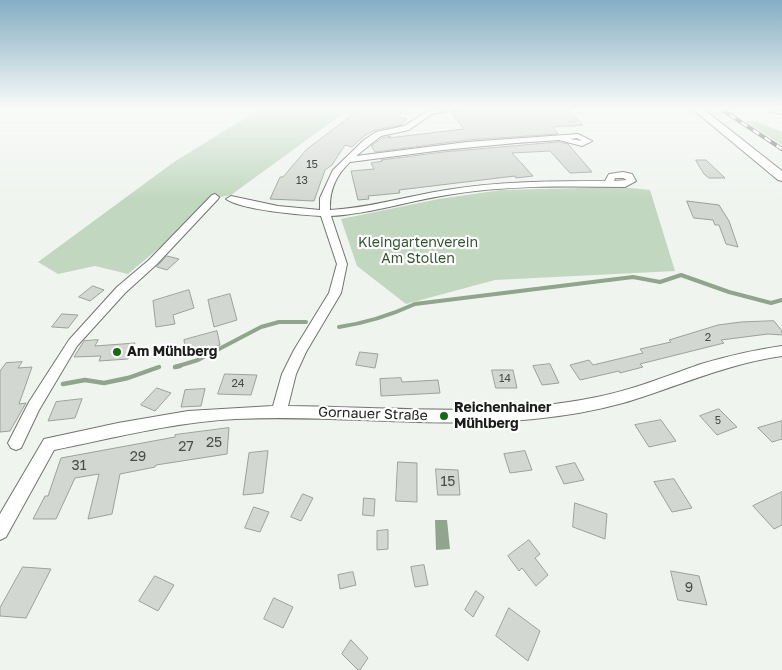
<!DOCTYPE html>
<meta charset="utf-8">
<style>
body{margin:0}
canvas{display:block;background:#eff4ef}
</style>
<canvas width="782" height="670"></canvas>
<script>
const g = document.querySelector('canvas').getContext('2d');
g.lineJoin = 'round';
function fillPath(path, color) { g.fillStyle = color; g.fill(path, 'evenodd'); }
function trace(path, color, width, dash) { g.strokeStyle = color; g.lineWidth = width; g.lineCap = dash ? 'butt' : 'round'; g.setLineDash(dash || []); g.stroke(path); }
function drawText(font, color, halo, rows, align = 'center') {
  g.font = font + ' "Golos Text",sans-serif'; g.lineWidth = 4.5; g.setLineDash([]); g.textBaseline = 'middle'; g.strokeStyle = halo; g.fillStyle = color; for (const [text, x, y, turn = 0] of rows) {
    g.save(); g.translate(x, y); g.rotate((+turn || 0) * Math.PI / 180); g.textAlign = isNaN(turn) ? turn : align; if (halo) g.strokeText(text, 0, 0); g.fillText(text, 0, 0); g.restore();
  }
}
const green = new Path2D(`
 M263 107H352L231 195 220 197 128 274 95 266 58 274 38 262 174 162Z
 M745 121H756L782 132V145Z
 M621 187 650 190 675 271 495 280 406 304 357 266 341 219 439 199 501 190Z`);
const water = new Path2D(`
 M435 520H447L450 549 436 550Z`);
const streamFar1 = new Path2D(`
 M339 327C366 323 391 315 415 304L633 277 660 282 681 275 729 292 771 303 782 300
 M175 367 198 360 261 327 279 322H306`);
const stream = new Path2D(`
 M175 367 180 366
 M63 384 85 380 104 383 128 378 159 367`);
const building = new Path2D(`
 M363 107H392L406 109 397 117 407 119 401 125 375 130 364 136 352 147 345 145 332 165 325 170 314 201 270 199 280 177H283L306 150Z
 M508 107H564L583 125 553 127 558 134 467 140 375 152 371 146 382 138 391 136 388 138 464 129 451 112Z
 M559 142 568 144 592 172 570 173 550 151 512 153 533 176 516 178 515 176 399 190 400 193 368 196 369 199 358 200 351 171 374 169 371 163 383 161 381 160 443 152Z
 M696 160H706L725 178H709L704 174Z
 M687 201 719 205 729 221 738 247 726 244 719 225H715L713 220 694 218Z
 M167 256 179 259 167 270 157 267Z
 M93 286 104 290 90 301 79 297Z
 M189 290 194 308 173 315 175 324 156 327 153 301Z
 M230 294 237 320 214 327 208 300Z
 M62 314 78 315 68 328 52 327Z
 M774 321 782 331V335L768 334 721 340 724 343 640 364 643 367 620 373 619 371 580 380 570 365 589 360 593 365 643 353 640 349 671 342 669 340 718 325 741 322Z
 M217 331 220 345 186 355 184 340Z
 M98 340 95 346 135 343 128 359 99 361 101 356 74 357 84 341Z
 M360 352 378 354 375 368 356 365Z
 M22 362 18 368 32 367 19 404 26 403 10 431 0 432V371L6 363Z
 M550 364 559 383 542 385 533 366Z
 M492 370H513L517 388H496Z
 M225 374 257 375 251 395 218 394Z
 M401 378 402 382 438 380 440 393 381 396 380 379Z
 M157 388 171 393 155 411 141 405Z
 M205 389 201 406 181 407 185 390Z
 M82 399 75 418 48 421 56 402Z
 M719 409 737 427 717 435 700 416Z
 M661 420 676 441 649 447 635 425Z
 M782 421V439L772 442 758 428Z
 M229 428 227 454 156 465 155 467 120 474 112 514 88 519 99 474 75 478 56 519H33L45 496H48L61 458 175 437V435Z
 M268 451 263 493 243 495 249 453Z
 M525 451 532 470 510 473 504 454Z
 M398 462 417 463V502L396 501Z
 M575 463 584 480 564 484 556 467Z
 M436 469 458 470 460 495H438Z
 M674 479 692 508 672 512 654 482Z
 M782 492V525L774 529 753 506Z
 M303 494 313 498 301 521 291 517Z
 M364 498 375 499 374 516 363 515Z
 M575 503 607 514 605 539 573 527Z
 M254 507 269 512 260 532 245 528Z
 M388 530V549L377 550V531Z
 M529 540 540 554 535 558 548 575 536 586 522 568 519 571 508 556Z
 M424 565 428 585 415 587 411 567Z
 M23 567 51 569 26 618 0 616V608Z
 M671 571 699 576 707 605 678 600Z
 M353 572 356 585 340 589 338 575Z
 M155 576 174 585 158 611 139 601Z
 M476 591 484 597 473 617 465 610Z
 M274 598 293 607 283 628 264 619Z
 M509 608 540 631 528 661 496 636Z
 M351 640 368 658 360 670H358L342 654Z`);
const minor = new Path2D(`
 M451 107H463L432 114 409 130 381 136 356 156 467 142 578 134 592 141 582 146 559 140 516 143 443 150 350 162C336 175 329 190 330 210 369 208 407 196 446 190 498 181 552 181 605 181L609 174 623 172 632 174 636 181 625 187C566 186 506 185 447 195 408 201 370 214 331 216L347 264 341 293 306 352 296 374 288 406C391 407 494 418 597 397 632 390 667 376 701 364 728 356 754 350 782 346V356C725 364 677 387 623 403 594 411 564 416 534 419 434 429 336 414 236 419 174 422 114 438 54 450L6 537 0 540V514L44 439 118 423 188 411 273 406 282 374 294 350 329 293 337 264 321 216C301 215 241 210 226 199L231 196 278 206 320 210V198L333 170 364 140 376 132 404 126 428 111ZM577 138 582 141 570 139ZM615 178H623L627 180 614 181Z
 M782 110V114L772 112Z
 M215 194 219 197 218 199 157 264 125 293 77 346 39 410 21 448 16 450 11 448 8 443 29 402 69 340 117 287 149 260 212 195Z`);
const secondary = new Path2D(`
 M690 107H701L782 171V181L778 180Z`);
const rail = new Path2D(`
 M718 107 782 149`);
const markers = [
 [117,352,5,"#166b11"],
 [444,416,5,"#166b11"]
];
const numberNames = [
 ["15",312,165],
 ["13",302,181],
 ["2",708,338],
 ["14",505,379],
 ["24",238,384],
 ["5",718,421]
];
const parkNames = [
 ["Kleingartenverein",418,243],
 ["Am Stollen",418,259]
];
const poiNames = [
 ["Am Mühlberg",127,352],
 ["Reichenhainer",454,408],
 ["Mühlberg",454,424]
];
const streetNames = [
 ["Gornauer Straße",373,414,2]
];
const nearNumbernames = [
 ["25",214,443],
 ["27",186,447],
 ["29",138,457],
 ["31",79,466],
 ["15",448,482],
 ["9",689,588]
];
fillPath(green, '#c1d7bf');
fillPath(water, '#8fa68c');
trace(streamFar1, '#8fa68c', 4);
trace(stream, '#8fa68c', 4.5);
fillPath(building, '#d2d7d1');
trace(building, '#9da19c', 1);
trace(minor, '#717570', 2);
trace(secondary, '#717570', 2);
fillPath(minor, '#fff');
fillPath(secondary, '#fff');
trace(rail, '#585b58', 4);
trace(rail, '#fff', 2.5, [7]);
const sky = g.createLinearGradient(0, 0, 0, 200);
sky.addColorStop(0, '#84aec3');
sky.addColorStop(0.54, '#f8faf8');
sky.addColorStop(1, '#f8faf800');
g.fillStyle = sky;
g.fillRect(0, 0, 782, 200);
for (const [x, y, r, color] of markers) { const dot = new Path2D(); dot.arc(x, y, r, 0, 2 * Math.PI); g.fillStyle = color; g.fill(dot); trace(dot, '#fff', 2); }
drawText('11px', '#494c48', null, numberNames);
drawText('14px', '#31542e', '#fff', parkNames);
drawText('bold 14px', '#1b1d1b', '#fff', poiNames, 'left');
drawText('14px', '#1b1d1b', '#fff', streetNames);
drawText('14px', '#494c48', null, nearNumbernames);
</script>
